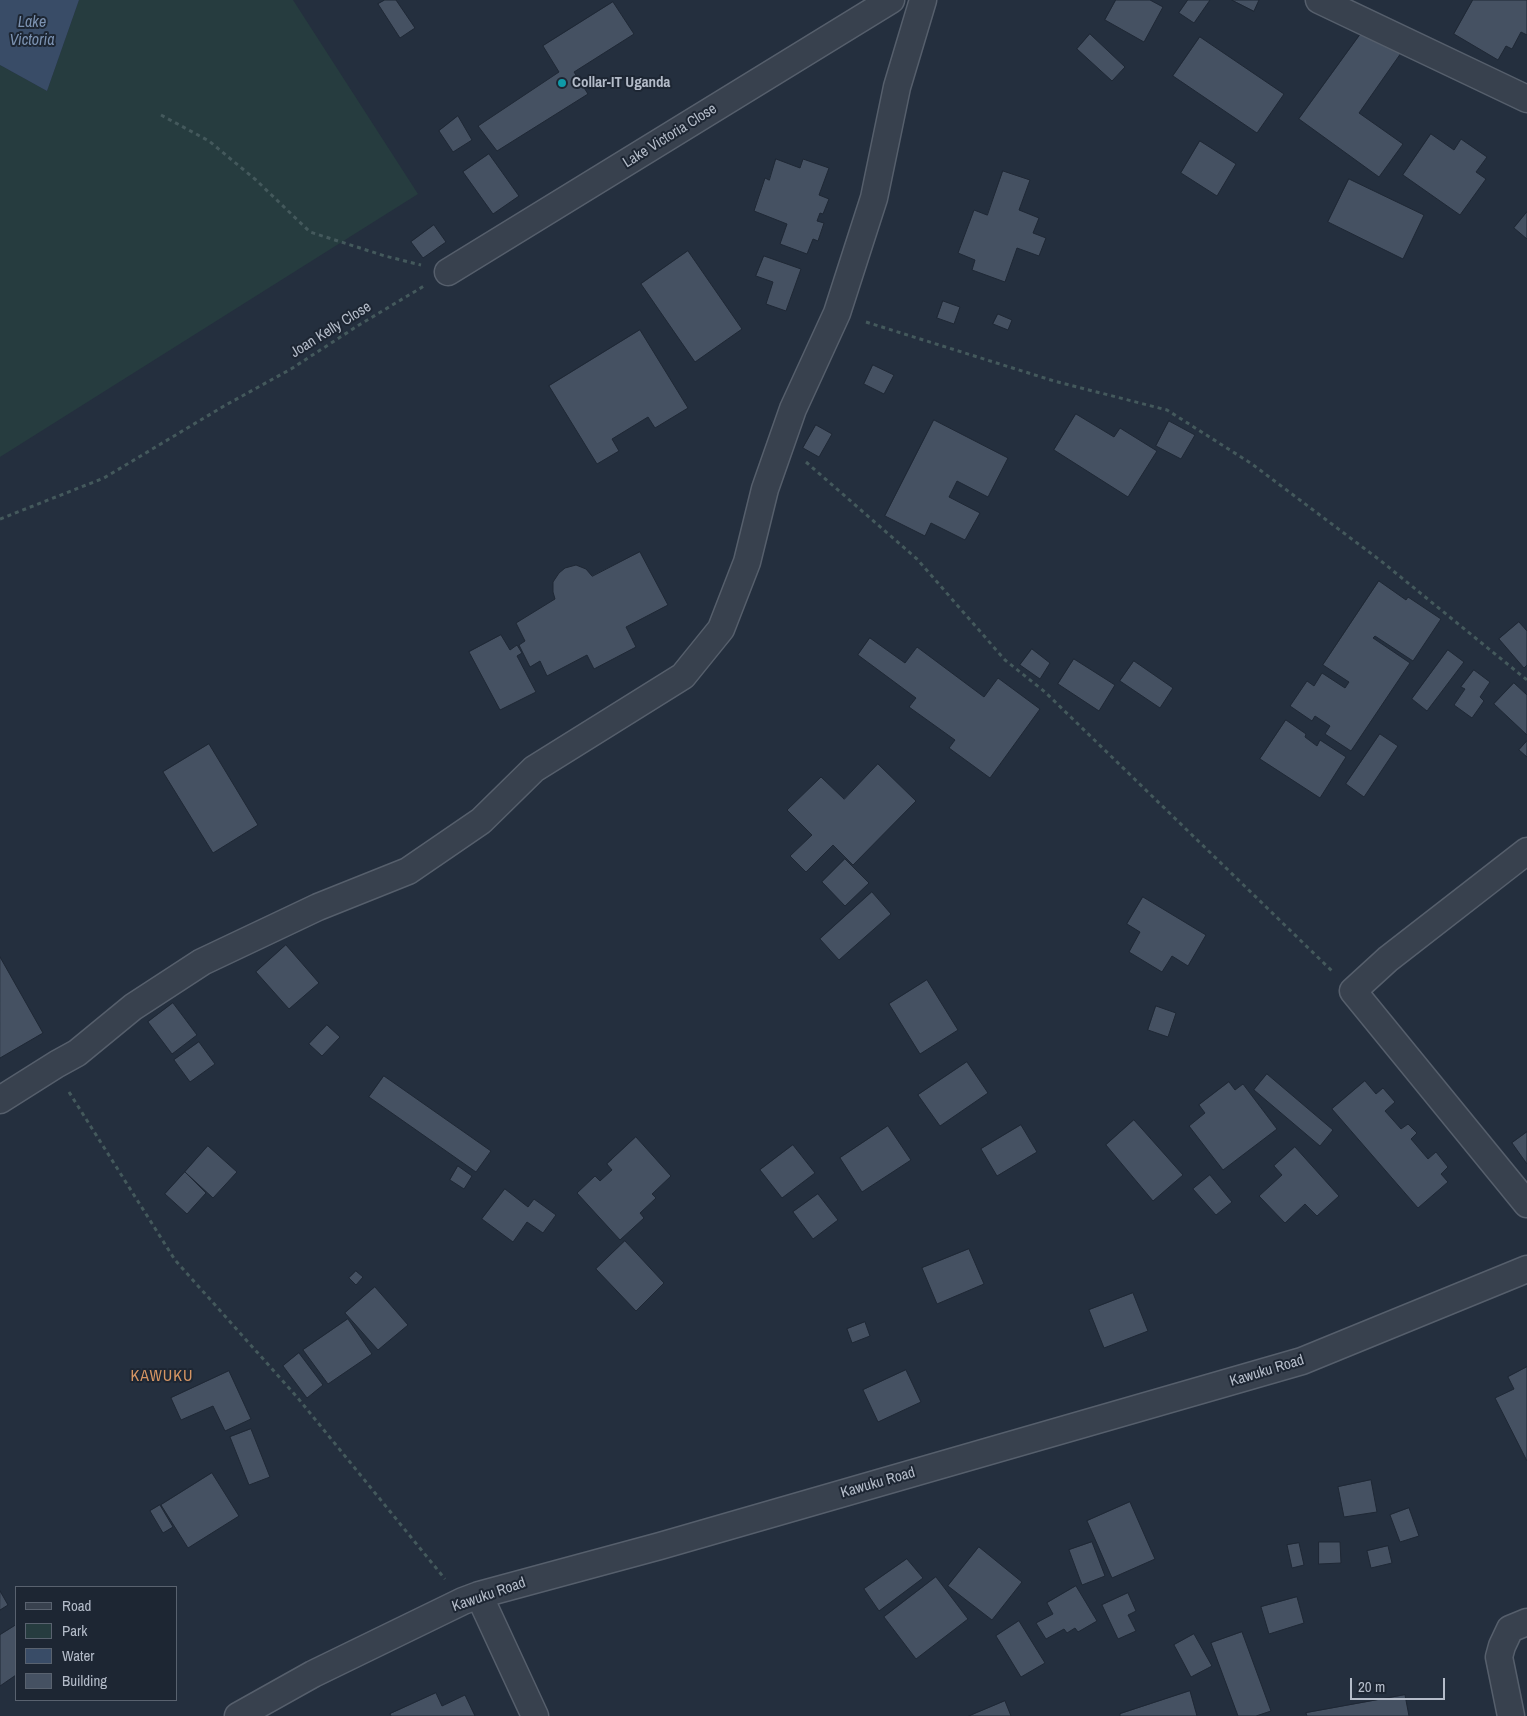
<!DOCTYPE html>
<style>
body{margin:0}
#map{position:relative;width:1527px;height:1716px;overflow:hidden;background:#242f3e;font-family:"Archivo Narrow",sans-serif}
canvas{display:block}
.legend{position:absolute;left:15px;top:1586px;width:162px;height:115px;box-sizing:border-box;background:#1d2633;border:1px solid #59626f;margin:0;padding:6px 9px;list-style:none;font-size:15px;color:#b4bcc9}
.legend li{display:flex;align-items:center;gap:10px;height:25px}
.legend b{width:25px;border:1px solid #59626f}
.scale{position:absolute;left:1350px;top:1678px;width:95px;height:22px;box-sizing:border-box;border:2px solid #b4bcc9;border-top:0;padding-left:6px;font-size:15px;line-height:18px;white-space:nowrap;color:#b4bcc9;-webkit-text-stroke:4px #1d2633;paint-order:stroke}
</style>
<div id="map">
<canvas width="1527" height="1716"></canvas>
<ul class="legend">
<li><b style="height:6px;background:#38414e"></b>Road</li>
<li><b style="height:14px;background:#263c3f"></b>Park</li>
<li><b style="height:14px;background:#394c67"></b>Water</li>
<li><b style="height:14px;background:#455162"></b>Building</li>
</ul>
<div class="scale">20 m</div>
</div>
<script>
const g = document.querySelector('canvas').getContext('2d');
g.lineJoin = 'round';
function fillPath(path, color) { g.fillStyle = color; g.fill(path, 'evenodd'); }
function trace(path, color, width, dash) { g.strokeStyle = color; g.lineWidth = width; g.lineCap = dash ? 'butt' : 'round'; g.setLineDash(dash || []); g.stroke(path); }
function drawText(font, color, halo, rows, align = 'center') {
  g.font = font + ' "Archivo Narrow",sans-serif'; g.lineWidth = 4; g.setLineDash([]); g.textBaseline = 'middle'; g.strokeStyle = halo; g.fillStyle = color; for (const [text, x, y, turn = 0] of rows) {
    g.save(); g.translate(x, y); g.rotate((+turn || 0) * Math.PI / 180); g.textAlign = isNaN(turn) ? turn : align; if (halo) g.strokeText(text, 0, 0); g.fillText(text, 0, 0); g.restore();
  }
}
const green = new Path2D(`
 M79 0H293L418 194 0 457V65L47 91Z`);
const water = new Path2D(`
 M0 0H79L47 91 0 65Z`);
const building = new Path2D(`
 M385 0H396L415 28 400 38 378 4Z
 M1116 0H1150L1163 7 1144 42 1105 20Z
 M1188 0H1210L1194 23 1179 13Z
 M1232 0H1259L1254 11Z
 M1473 0H1527V35L1521 32 1512 49 1506 46 1498 60 1454 34Z
 M613 2 634 34 574 72 588 94 497 151 478 126 559 72 543 46Z
 M1365 28 1401 53 1359 113 1403 144 1379 177 1299 119Z
 M1090 34 1125 67 1112 81 1077 49Z
 M1200 37 1284 94 1257 133 1173 76Z
 M458 116 472 140 453 152 439 131Z
 M1431 134 1454 150 1461 139 1487 157 1476 172 1486 179 1460 215 1403 175Z
 M1200 141 1236 164 1217 196 1181 173Z
 M489 154 519 196 493 214 463 172Z
 M776 159 800 168 803 159 829 168 819 195 829 199 823 214 820 213 817 221 824 223 818 241 813 239 807 254 780 244 787 224 754 211 765 178 769 180Z
 M1003 171 1030 180 1019 210 1039 218 1033 233 1046 238 1039 256 1017 248 1005 282 972 270 975 260 958 253 974 210 987 215Z
 M1349 179 1424 215 1403 259 1328 222Z
 M1527 212V239L1514 228Z
 M434 225 446 242 423 258 411 242Z
 M688 251 742 329 695 362 641 284Z
 M764 256 801 269 786 311 766 304 773 282 756 276Z
 M943 301 960 307 954 324 937 318Z
 M998 314 1012 320 1008 330 993 324Z
 M640 330 688 408 655 428 648 417 612 439 619 451 597 464 549 386Z
 M873 365 894 375 884 394 864 384Z
 M1076 414 1114 437 1120 428 1157 451 1128 497 1054 450Z
 M934 420 1008 458 988 497 957 481 949 497 980 513 965 540 931 523 925 536 885 516Z
 M1169 421 1195 435 1181 459 1156 446Z
 M816 425 832 434 819 457 803 448Z
 M640 552 668 605 626 627 636 647 594 669 587 655 547 676 540 661 530 667 519 645 525 641 516 623 555 599 553 592V582L559 573 565 568 576 565 586 569 592 576Z
 M1379 581 1406 600 1408 597 1441 619 1413 661 1375 636 1373 638 1410 663 1351 751 1325 734 1330 726 1315 716 1312 721 1290 706 1307 681 1314 686 1322 673 1345 688 1349 682 1323 665Z
 M1519 622 1527 631V665L1524 668 1499 639Z
 M501 635 510 650 517 645 522 653 517 656 536 692 500 710 469 652Z
 M870 638 905 663 917 647 984 697 998 678 1040 709 990 778 949 748 955 740 909 707 916 698 858 655Z
 M1032 649 1050 663 1040 679 1020 665Z
 M1448 650 1464 662 1427 711 1412 699Z
 M1074 659 1115 685 1099 711 1058 684Z
 M1134 661 1173 688 1160 708 1120 681Z
 M1474 670 1490 682 1480 697 1484 701 1472 718 1454 705 1465 689 1461 687Z
 M1514 683 1527 695V735L1494 704Z
 M1286 720 1306 734 1305 737 1317 746 1320 740 1346 757 1320 798 1260 759Z
 M1380 734 1398 746 1364 797 1346 784Z
 M1527 741V757L1519 750Z
 M209 744 258 825 213 853 163 772Z
 M878 764 916 801 853 865 833 845 806 872 790 856 812 835 787 810 821 777 844 799Z
 M845 859 869 883 845 906 822 882Z
 M872 892 891 914 839 960 820 939Z
 M1143 897 1206 935 1188 966 1172 956 1162 972 1129 952 1140 932 1127 924Z
 M286 945 319 983 289 1009 256 972Z
 M0 957 43 1033 0 1058Z
 M927 980 958 1030 920 1054 889 1004Z
 M173 1003 197 1035 172 1054 148 1022Z
 M1156 1006 1176 1013 1168 1037 1148 1030Z
 M327 1025 340 1037 322 1056 309 1044Z
 M199 1042 215 1064 190 1082 174 1060Z
 M967 1062 988 1093 940 1126 918 1095Z
 M1267 1074 1333 1130 1320 1146 1254 1090Z
 M384 1076 491 1151 476 1172 369 1097Z
 M1365 1081 1376 1094 1383 1088 1395 1102 1385 1111 1401 1129 1408 1124 1417 1133 1411 1139 1428 1159 1436 1152 1448 1167 1441 1174 1448 1182 1418 1208 1332 1109Z
 M1229 1082 1235 1090 1243 1084 1277 1129 1223 1170 1189 1126 1205 1113 1199 1105Z
 M1134 1120 1183 1175 1153 1201 1106 1145Z
 M1021 1125 1037 1152 997 1176 981 1149Z
 M888 1126 911 1160 862 1192 840 1158Z
 M1527 1132V1164L1512 1143Z
 M636 1137 671 1176 652 1194 656 1198 640 1213 644 1218 620 1240 577 1193 595 1176 600 1181 612 1170 607 1164Z
 M793 1145 815 1173 782 1198 760 1170Z
 M208 1146 237 1172 213 1198 185 1172Z
 M1295 1147 1339 1196 1317 1216 1305 1204 1285 1223 1259 1196 1282 1175 1274 1166Z
 M458 1166 472 1176 464 1189 450 1180Z
 M185 1172 206 1193 187 1214 165 1194Z
 M1210 1175 1232 1202 1216 1215 1193 1189Z
 M505 1189 528 1207 534 1199 556 1215 543 1233 527 1222 513 1242 482 1219Z
 M818 1194 838 1220 813 1239 793 1212Z
 M625 1241 664 1283 636 1311 596 1269Z
 M969 1249 984 1284 937 1304 922 1268Z
 M356 1271 363 1277 356 1285 349 1278Z
 M375 1287 408 1325 378 1350 345 1313Z
 M1133 1293 1148 1331 1104 1348 1089 1310Z
 M348 1319 372 1354 328 1384 303 1350Z
 M865 1322 870 1336 852 1343 847 1329Z
 M299 1353 323 1385 307 1398 283 1366Z
 M1527 1367V1461L1495 1398 1514 1389 1508 1377Z
 M906 1370 921 1402 878 1422 863 1390Z
 M229 1371 251 1419 225 1431 213 1406 181 1420 171 1398Z
 M251 1429 270 1477 249 1485 230 1437Z
 M212 1473 239 1516 188 1548 161 1505Z
 M1371 1480 1377 1512 1344 1517 1338 1487Z
 M1130 1502 1155 1559 1112 1578 1087 1521Z
 M160 1505 173 1527 163 1533 150 1511Z
 M1409 1508 1419 1536 1400 1542 1390 1515Z
 M1092 1542 1105 1576 1082 1585 1069 1550Z
 M1319 1542H1340L1341 1563 1319 1564Z
 M1299 1543 1304 1565 1292 1568 1287 1545Z
 M1388 1546 1392 1563 1371 1568 1367 1551Z
 M979 1547 1022 1582 992 1620 948 1586Z
 M907 1559 923 1578 879 1611 864 1589Z
 M936 1577 968 1619 916 1659 884 1617Z
 M1076 1586 1097 1621 1078 1632 1075 1628 1067 1633 1064 1629 1046 1639 1036 1623 1053 1614 1047 1603Z
 M0 1591 8 1605 0 1610Z
 M1128 1593 1136 1611 1128 1615 1136 1631 1118 1639 1102 1605Z
 M1297 1597 1304 1623 1269 1634 1261 1607Z
 M1019 1621 1045 1663 1021 1677 996 1636Z
 M16 1625V1675L0 1686V1635Z
 M1242 1632 1271 1711 1256 1716H1238L1211 1643Z
 M1194 1634 1212 1666 1191 1677 1174 1645Z
 M1190 1691 1197 1716H1120V1714Z
 M436 1693 442 1706 465 1695 475 1716H391L390 1714Z
 M1405 1695 1409 1716H1307L1306 1713Z
 M1005 1701 1011 1716H969Z`);
const path = new Path2D(`
 M161 115 209 141 256 180 310 232 385 256 421 265
 M866 322 1054 381 1167 410 1252 464 1381 561 1527 680
 M806 462 917 559 1005 660 1045 692 1332 971
 M0 519 104 478 224 406 291 369 359 325 424 286
 M69 1092 175 1260 297 1397 445 1579`);
const minor = new Path2D(`
 M1319 0 1527 99
 M448 272 891 0
 M1527 851 1388 959 1353 991 1527 1204
 M0 1100 57 1064 77 1053 133 1007 202 962 318 907 408 871 481 821 534 769 683 676 721 629 747 562 765 489 793 409 837 313 874 198 897 87 923 0
 M479 1595 535 1716
 M238 1716 313 1674 463 1601 479 1595 660 1546 1302 1361 1527 1269
 M1511 1716 1499 1657 1502 1646 1510 1629 1527 1622`);
const markers = [
 [562,83,5,"#0f9aa8"]
];
const poiNames = [
 ["Collar-IT Uganda",572,83]
];
const streetNames = [
 ["Lake Victoria Close",670,136,-32],
 ["Joan Kelly Close",331,330,-32],
 ["Kawuku Road",1267,1371,-17],
 ["Kawuku Road",878,1483,-16],
 ["Kawuku Road",489,1595,-19]
];
const waterNames = [
 ["Lake",32,23],
 ["Victoria",32,41]
];
const neighbourhoodNames = [
 ["KAWUKU",162,1377]
];
fillPath(green, '#263c3f');
fillPath(water, '#394c67');
fillPath(building, '#455162');
trace(building, '#1f2835', 1);
trace(minor, '#565f6c', 29);
trace(path, '#44595c', 3, [4, 4]);
trace(minor, '#38414e', 26);
for (const [x, y, r, color] of markers) { const dot = new Path2D(); dot.arc(x, y, r, 0, 2 * Math.PI); g.fillStyle = color; g.fill(dot); trace(dot, '#1d2633', 2); }
drawText('bold 15px', '#b4bcc9', '#1d2633', poiNames, 'left');
drawText('15px', '#b4bcc9', '#1d2633', streetNames);
drawText('italic 16px', '#7c92b1', '#1d2633', waterNames);
g.letterSpacing = '1px';
drawText('16px', '#d59563', '#1d2633', neighbourhoodNames);
g.letterSpacing = '0px';
</script>
